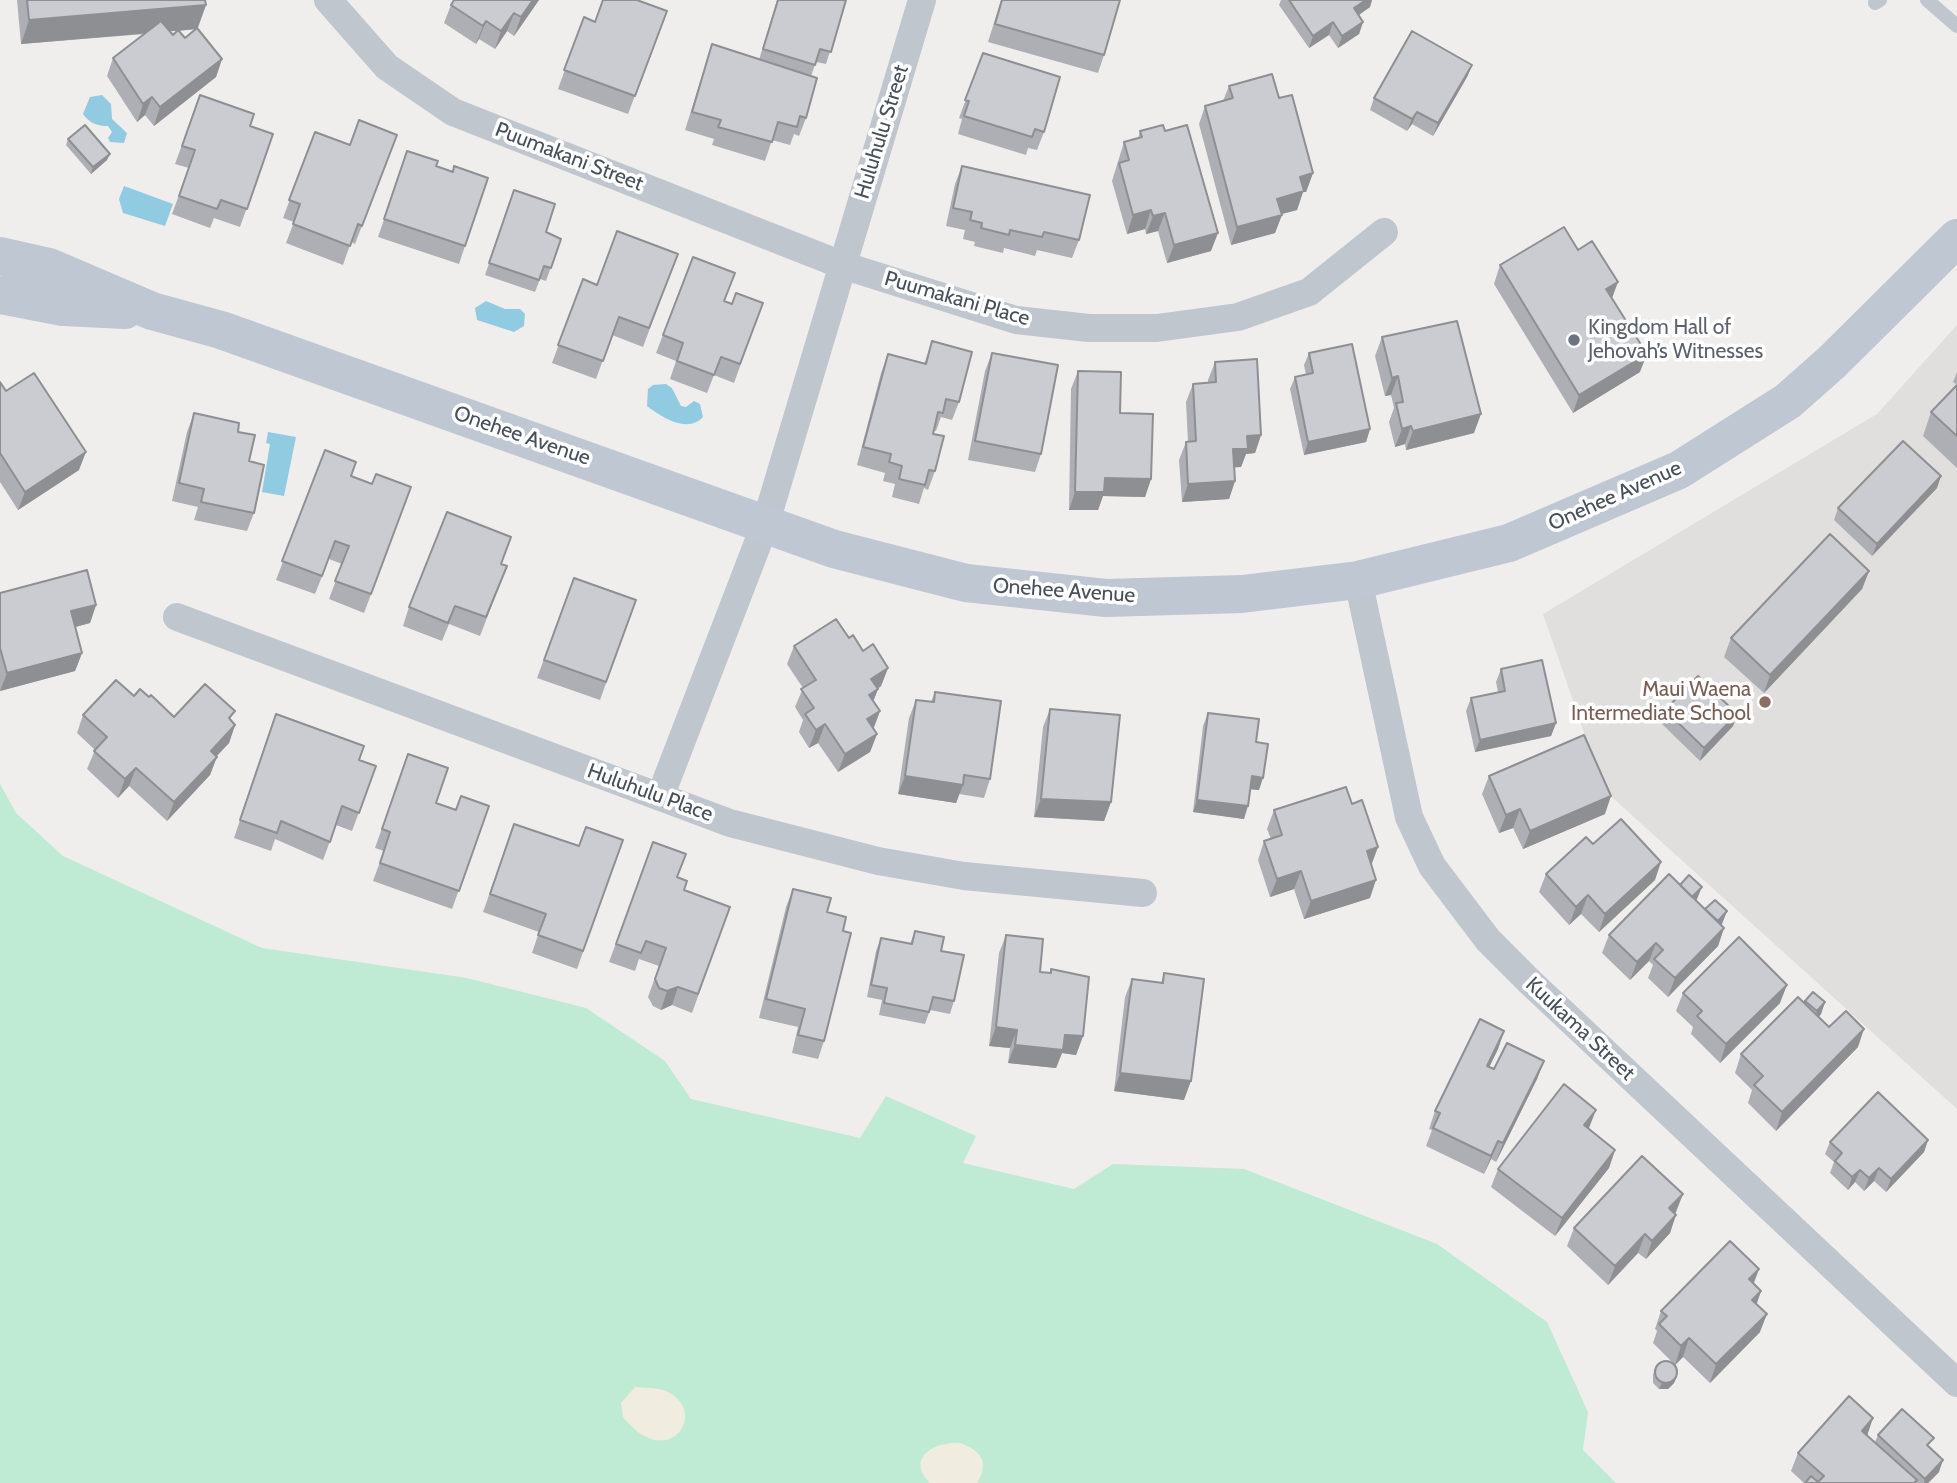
<!DOCTYPE html>
<meta charset="utf-8">
<style>
body{margin:0}
canvas{display:block;background:#f0eded}
</style>
<canvas width="1957" height="1483"></canvas>
<script>
const g = document.querySelector('canvas').getContext('2d');
g.lineJoin = 'round';
function fillPath(path, color) { g.fillStyle = color; g.fill(path, 'evenodd'); }
function trace(path, color, width, dash) { g.strokeStyle = color; g.lineWidth = width; g.lineCap = dash ? 'butt' : 'round'; g.setLineDash(dash || []); g.stroke(path); }
function drawText(font, color, halo, rows, align = 'center') {
  g.font = font + ' Cabin,sans-serif'; g.lineWidth = 7; g.setLineDash([]); g.textBaseline = 'middle'; g.strokeStyle = halo; g.fillStyle = color; for (const [text, x, y, turn = 0] of rows) {
    g.save(); g.translate(x, y); g.rotate((+turn || 0) * Math.PI / 180); g.textAlign = isNaN(turn) ? turn : align; if (halo) g.strokeText(text, 0, 0); g.fillText(text, 0, 0); g.restore();
  }
}
const education = new Path2D(`
 M1957 325V1109L1604 790 1543 614 1877 414Z`);
const green = new Path2D(`
 M0 784 16 813 63 856 262 948 467 978 586 1008 665 1061 691 1099 860 1138 886 1096 976 1136 963 1163 1074 1189 1113 1164 1244 1169 1437 1244 1547 1322 1588 1412 1583 1450 1616 1483H0Z`);
const sand = new Path2D(`
 M635 1387C647 1388 663 1387 673 1395 706 1418 666 1471 623 1417L621 1403Z
 M960 1443C981 1450 990 1463 977 1483H930C905 1458 935 1441 960 1443Z`);
const water = new Path2D(`
 M102 95 111 104 112 119 127 133 124 143 110 142 108 138 112 132 108 126C98 126 90 124 83 114L90 97Z
 M124 186 173 204 165 226 123 213 119 199Z
 M486 301 505 309H520L525 314 524 326 514 332 477 320 475 308Z
 M666 384 672 388 681 406 686 407 694 401 700 404 703 417C688 434 661 417 647 406L648 389 653 385Z
 M268 432 296 437 284 496 262 492 270 444 266 443Z`);
const lane = new Path2D(`
 M1927 0 1957 26
 M1875 3 1880 0`);
const street = new Path2D(`
 M328 0 387 67 453 112 842 265 1016 320 1089 328H1157L1238 317 1309 292 1384 232
 M1358 580 1409 817 1432 866 1488 940 1530 982 1957 1383
 M177 617 730 823 878 861 964 876 1143 893
 M660 797 766 522 922 0`);
const secondary = new Path2D(`
 M0 256 49 267 152 311 221 330 834 549 966 583 1106 598 1242 594 1358 580 1509 543 1679 470 1788 401 1832 362 1957 238
 M0 295 63 307 125 310`);
const wall = new Path2D(`
 M17 0H205L206 5 198 28 222 59 216 77 154 126 145 115 137 122 107 76 113 58 145 34 21 44ZM195 29 185 38 179 31ZM170 31H178L173 35Z
 M539 0 514 36 507 31 495 49 479 39 476 44 444 23 451 5Z
 M777 0H846L826 64 816 62 811 76 806 118 799 136 794 134 790 145 772 140 765 161 712 145 714 139 685 130 712 44 759 60Z
 M1001 0H1120L1104 55 1098 73 988 42Z
 M1281 0H1372L1370 7 1359 15 1363 22 1359 34 1338 48 1329 35 1309 48 1279 5Z
 M667 11 628 114 558 89 584 17 595 22Z
 M983 53 1044 132 1037 150 1028 148 1026 155 958 134 962 119 959 118Z
 M1472 65 1467 77 1433 136 1412 124 1407 131 1370 110 1374 98Z
 M1229 86 1279 98 1313 173 1306 192H1303L1297 210 1282 214 1275 233 1231 245 1199 124 1205 106 1223 101Z
 M200 95 250 126 273 134 240 227 214 218 210 228 172 214 189 168 175 164Z
 M1140 131 1211 251 1167 263 1158 231 1146 234 1145 229 1127 234 1112 181 1124 142 1138 139Z
 M315 132 350 145 397 135 355 244 351 242 343 265 286 243 294 222 283 218Z
 M68 139 107 160 91 174 66 145Z
 M436 166 465 246 459 264 378 237 401 170Z
 M962 166 1079 240 1072 258 1037 250 1035 256 1004 248 1003 253 974 246 975 242 963 239 965 230 946 226 955 184Z
 M514 190 546 232 561 239 546 281 540 279 535 292 485 275Z
 M1578 250 1612 298 1640 372 1573 413 1494 284 1500 265Z
 M678 254 643 347 612 335 596 379 552 363 583 279 597 285Z
 M693 257 725 301 732 304 763 303 734 383 714 375 707 393 670 379 676 361 656 353Z
 M1382 337 1474 433 1406 450 1405 444 1395 447 1389 422 1394 408 1391 395 1385 396 1375 356Z
 M932 341 959 402 952 420 941 417 936 431 933 430V434L935 471 928 490 924 488 919 504 892 497 895 484 883 481 885 473 857 465 881 373 888 354 924 364Z
 M992 353 1041 454 1035 472 968 460 985 371Z
 M1309 353 1370 429 1366 442 1304 455 1290 389 1295 377 1306 375 1304 365Z
 M1215 362 1261 435 1255 453 1246 454 1241 467H1234L1235 481 1229 499 1182 502 1179 460 1186 442H1188L1186 402 1193 384 1208 383V380Z
 M1078 371 1120 413 1151 479 1145 497 1103 496 1098 510H1069L1071 389Z
 M1957 372V468L1923 436 1931 412 1957 385 1953 382Z
 M0 382 6 391 79 470 18 510 0 482Z
 M194 413 238 432 249 461 254 513 247 531 194 520 198 507 172 501 187 432Z
 M325 450 351 476 372 484 411 487 364 613 329 599 342 564 329 559 315 594 276 580Z
 M1937 488 1872 556 1834 520 1838 508Z
 M501 564 507 566 480 636 449 624 442 641 403 626 409 607Z
 M1869 571 1862 589 1764 693 1724 657 1731 638Z
 M574 578 636 600 600 700 537 678Z
 M0 593 96 605 90 623 75 627 82 653 75 671 0 691Z
 M849 638 863 651 888 668 881 686 878 689 873 702 880 711 873 729 877 734 870 752 838 772 818 743 809 748 799 732 803 720 795 707 803 688 787 664 794 646Z
 M1501 669 1556 723 1551 736 1475 752 1466 711 1471 698 1498 692 1496 682Z
 M935 692 990 779 984 798 959 794 956 803 898 794 909 718 916 700 931 702Z
 M1050 709 1111 802 1104 821 1034 817 1043 727Z
 M1665 710 1737 714 1733 726 1700 761 1661 723Z
 M1208 713 1259 790 1250 789 1244 819 1193 812 1203 726Z
 M276 714 359 760 376 766 352 831 336 825 323 860 275 839 271 851 234 838Z
 M83 715 174 717 231 721 235 725 229 743 216 756 210 775 167 821 129 786 118 798 87 769 95 750 77 733Z
 M408 754 436 803 456 810 489 806 452 909 373 881 384 851 375 848Z
 M1489 776 1605 814 1523 849 1513 828 1499 833 1482 794Z
 M1352 804 1378 847 1371 864 1370 898 1304 919 1294 889 1270 897 1258 860 1264 841 1271 839 1267 829 1274 810Z
 M514 824 579 846 623 840 577 969 532 953 539 932 483 912Z
 M653 842 677 877 684 890 730 907 692 1013 672 1005 661 1010 653 1006 648 997 659 966 639 959 635 971 609 962Z
 M1593 844 1655 880 1599 932 1581 914 1569 925 1539 892 1546 874Z
 M793 889 827 912 843 931 824 1041 818 1059 792 1053 798 1027 759 1018 786 907Z
 M1697 899 1696 900 1705 909 1727 911 1721 925 1724 928 1718 946 1668 997 1648 978 1653 965 1649 961 1630 980 1602 953 1609 935Z
 M915 931 941 951 954 1001 950 1014 930 1010 925 1024 879 1015 882 1000 867 997 876 951 881 938 910 944Z
 M1006 935 1040 972 1050 973 1051 969 1083 1036 1076 1055 1062 1053 1056 1068 1008 1063 1010 1048 989 1046 999 953Z
 M1164 973 1184 1100 1114 1091 1125 997 1132 979 1161 983Z
 M1683 993 1780 1003 1720 1063 1691 1034 1693 1027 1676 1011Z
 M1805 1001 1825 1002 1821 1014 1819 1017 1829 1027 1858 1047 1776 1131 1748 1103 1752 1090 1735 1073 1741 1054 1804 1003Z
 M1504 1031 1498 1049 1489 1067 1494 1069 1544 1061 1537 1079 1496 1162 1491 1159 1484 1174 1426 1146 1432 1130 1429 1129 1435 1111Z
 M1589 1128 1588 1129 1615 1150 1609 1168 1555 1236 1491 1187 1498 1169Z
 M1928 1140 1924 1152 1886 1192 1874 1181 1864 1191 1855 1182 1848 1190 1830 1173 1834 1162 1825 1154 1830 1142Z
 M1676 1212 1670 1233 1646 1259 1638 1253 1608 1285 1567 1246 1574 1228Z
 M1759 1269 1754 1283 1761 1291 1756 1304 1760 1332 1710 1383 1683 1357 1675 1365 1653 1343 1657 1331 1655 1329 1661 1311Z
 M1655 1368 1677 1376 1674 1383 1668 1389H1659L1653 1383V1375Z
 M1867 1435 1875 1442 1878 1435 1930 1447 1939 1472 1928 1483H1804L1791 1471 1798 1453Z`);
const shadedWall = new Path2D(`
 M533 0H539L514 36 521 17Z
 M1366 0H1372L1370 7 1350 21 1354 8Z
 M206 5 197 29 21 44 29 20Z
 M514 13 507 31 495 49 501 31Z
 M486 21 479 39 476 44 483 26Z
 M1333 22 1329 35 1309 48 1313 36Z
 M1363 22 1359 34 1338 48 1342 36Z
 M222 59 216 77 154 126 160 107Z
 M1472 65 1467 77 1433 136 1438 123Z
 M152 97 145 115 137 122 143 104Z
 M1417 112 1412 124 1407 131 1412 119Z
 M110 154 107 160 91 174 93 167Z
 M1313 173 1306 192H1303L1297 210 1270 217 1277 199 1300 177Z
 M1151 210 1145 229 1127 234 1133 215Z
 M1165 213 1158 231 1146 234 1153 216Z
 M1282 215 1275 233 1231 245 1237 227Z
 M1218 233 1211 251 1167 263 1174 245Z
 M1618 282 1611 301 1606 289Z
 M1647 354 1640 372 1573 413 1579 395Z
 M1398 376 1391 395 1385 396 1392 378Z
 M1481 414 1474 433 1406 450 1413 431Z
 M1411 426 1405 444 1395 447 1402 429Z
 M1370 429 1366 442 1304 455 1308 442Z
 M1261 435 1255 453 1246 454 1241 467 1227 468 1233 449 1247 436Z
 M86 452 79 470 18 510 25 492Z
 M1941 476 1937 488 1872 556 1877 544Z
 M1105 478 1151 479 1145 497 1103 496 1098 510H1069L1075 492Z
 M1235 481 1229 499 1182 502 1188 484Z
 M1869 571 1862 589 1764 693 1770 675Z
 M96 605 90 623 64 630 71 611Z
 M82 653 75 671 0 691 7 673Z
 M888 668 881 686 865 697 871 679Z
 M878 689 871 707 869 695Z
 M880 711 873 730 867 719Z
 M1737 714 1733 726 1700 761 1704 748Z
 M1556 723 1551 736 1475 752 1480 740Z
 M825 724 818 743 809 748 816 730Z
 M235 725 229 743 204 770 211 751Z
 M877 734 870 752 838 772 845 754Z
 M217 757 210 775 167 821 174 802Z
 M136 768 129 786 118 798 125 779Z
 M905 776 963 785 956 803 898 794Z
 M1252 776 1263 778 1259 790 1247 789Z
 M1611 796 1605 814 1523 849 1530 831Z
 M1041 799 1111 802 1104 821 1034 817Z
 M1197 800 1248 806 1244 819 1193 812Z
 M1520 809 1513 828 1499 833 1506 815Z
 M1378 847 1371 866 1367 851Z
 M1661 862 1655 880 1599 932 1605 914Z
 M1301 871 1294 889 1270 897 1277 879Z
 M1376 880 1370 898 1304 919 1311 901Z
 M1702 887 1697 899 1687 910 1691 898Z
 M1588 895 1581 914 1569 925 1576 907Z
 M1727 911 1722 924 1712 935 1717 922Z
 M1724 928 1718 946 1668 997 1675 978Z
 M1656 943 1649 961 1630 980 1637 962Z
 M1787 985 1780 1003 1720 1063 1726 1044Z
 M678 987 672 1005 661 1010 667 991Z
 M1825 1002 1821 1014 1813 1024 1817 1011Z
 M996 1027 1017 1030 1010 1048 989 1046Z
 M1864 1029 1858 1047 1776 1131 1782 1112Z
 M1504 1031 1498 1049 1481 1084 1487 1066Z
 M1065 1035 1083 1036 1076 1055 1062 1053 1056 1068 1008 1063 1015 1045Z
 M1544 1061 1537 1079 1496 1162 1503 1143Z
 M1120 1073 1191 1081 1184 1100 1114 1091Z
 M1596 1110 1589 1128 1577 1144 1584 1125Z
 M1928 1140 1924 1152 1886 1192 1891 1179Z
 M1498 1141 1491 1159 1484 1174 1491 1156Z
 M1615 1150 1609 1168 1555 1236 1562 1218Z
 M1879 1168 1874 1181 1864 1191 1869 1178Z
 M1860 1170 1855 1182 1848 1190 1852 1177Z
 M1683 1194 1676 1212 1663 1227 1669 1208Z
 M1676 1215 1670 1233 1646 1259 1652 1241Z
 M1645 1234 1638 1253 1608 1285 1615 1266Z
 M1759 1269 1752 1287 1749 1279Z
 M1761 1291 1755 1309 1752 1300Z
 M1767 1314 1760 1332 1710 1383 1716 1364Z
 M1689 1338 1683 1357 1675 1365 1681 1346Z
 M1677 1376 1674 1383 1668 1389H1659L1662 1383Z
 M1873 1418 1867 1436 1862 1431Z
 M1943 1460 1939 1472 1928 1483H1924L1925 1479Z`);
const building = new Path2D(`
 M27 0H205L206 5 29 20Z
 M454 0H533L521 17 514 13 501 31 486 21 483 26 451 5Z
 M603 0H637L667 11 635 96 564 70 584 17 595 22Z
 M778 0H846L831 52 820 49 815 65 763 49Z
 M1002 0H1120L1104 55 995 24Z
 M1289 0H1366L1354 8 1363 22 1342 36 1333 22 1313 36Z
 M161 21 173 35 178 30 185 38 197 28 222 59 160 107 152 97 143 104 113 58Z
 M1412 31 1472 65 1438 123 1417 112 1412 119 1374 98Z
 M712 44 817 78 806 118 800 116 797 127 778 122 772 142 718 127 721 120 692 112Z
 M983 53 1060 77 1044 132 1035 129 1032 137 964 116 969 101 965 100Z
 M1272 74 1279 98 1292 95 1313 173 1300 177 1304 191 1277 199 1282 215 1237 227 1205 106 1233 98 1229 86Z
 M200 95 254 114 250 126 273 134 247 209 221 200 217 209 179 196 195 150 182 146Z
 M359 120 397 135 362 226 358 224 350 246 293 224 300 204 289 200 315 132 350 145Z
 M85 125 110 154 93 167 68 139Z
 M1163 125 1165 131 1187 125 1218 233 1174 245 1165 213 1153 216 1151 210 1133 215 1119 163 1129 160 1124 142 1142 137 1140 131Z
 M407 151 438 161 436 166 453 172 454 166 488 178 465 246 384 219Z
 M962 166 1090 195 1079 240 1044 232 1042 237 1010 230 1009 235 981 228 982 223 970 220 972 212 953 208Z
 M514 190 555 204 546 232 561 239 551 268 544 266 539 280 489 263Z
 M1564 227 1578 250 1592 241 1618 282 1606 289 1647 354 1579 395 1500 265Z
 M617 231 678 254 649 328 619 317 603 361 558 345 583 279 597 285Z
 M693 257 735 273 724 301 732 304 736 293 763 303 740 364 721 357 714 375 677 361 683 343 663 335Z
 M1457 321 1481 414 1413 431 1411 426 1402 429 1396 403 1403 402 1398 376 1392 378 1382 337Z
 M932 341 972 352 959 402 946 399 943 413 938 412 933 434 944 436 935 471 929 470 925 485 899 479 902 466 889 462 891 454 863 447 888 354 926 364Z
 M1352 344 1370 429 1308 442 1295 377 1313 373 1309 353Z
 M992 353 1058 365 1041 454 975 441Z
 M1257 359 1261 435 1247 436 1248 449H1233L1235 481 1188 484 1186 442 1196 441 1193 384 1216 382 1215 362Z
 M1078 371 1121 372 1120 413 1153 414 1151 479 1105 478 1104 492H1075Z
 M34 373 86 452 25 492 0 453V382L6 391Z
 M1957 385V436L1931 412Z
 M194 413 239 423 238 432 255 435 249 461 264 465 254 513 201 502 204 489 179 483Z
 M1903 441 1941 476 1877 544 1838 508Z
 M325 450 356 462 351 476 372 484 376 474 411 487 371 594 335 581 349 546 335 541 322 576 282 561Z
 M447 512 511 537 501 564 507 566 486 617 455 606 448 623 409 607Z
 M1830 534 1869 571 1770 675 1731 638Z
 M87 570 96 605 71 611 82 653 7 673 0 648V593Z
 M574 578 636 600 606 682 544 660Z
 M836 619 849 638 853 635 863 651 873 644 888 668 871 679 878 689 869 695 880 711 867 719 877 734 845 754 825 724 816 730 805 714 814 708 801 689 816 680 794 646Z
 M1542 660 1556 723 1480 740 1471 698 1505 691 1501 669Z
 M1698 676 1737 714 1704 748 1665 710Z
 M116 680 134 696 140 689 149 697 151 695 174 717 205 684 235 711 229 718 235 725 211 751 217 757 174 802 136 768 125 779 94 751 107 737 83 715Z
 M935 692 1001 701 990 779 964 775 963 785 905 776 916 700 934 702Z
 M1050 709 1120 715 1111 802 1041 799Z
 M1208 713 1259 719 1256 742 1268 744 1263 778 1252 776 1248 806 1197 800Z
 M276 714 364 746 359 760 376 766 359 813 342 806 330 842 281 821 277 833 240 820Z
 M1584 735 1611 796 1530 831 1520 809 1506 815 1489 776Z
 M408 754 448 768 436 803 456 810 461 796 489 806 459 891 380 863 390 832 382 829Z
 M1346 787 1352 804 1362 800 1378 847 1367 851 1376 880 1311 901 1301 871 1277 879 1264 841 1282 835 1274 810Z
 M1621 819 1661 862 1605 914 1588 895 1576 907 1546 874 1586 837 1593 844Z
 M514 824 579 846 586 827 623 840 583 951 538 935 546 914 490 894Z
 M653 842 686 854 677 877 687 881 684 890 730 907 698 994 678 987 667 991 659 988 655 979 666 948 646 941 641 953 616 944Z
 M1669 874 1724 928 1675 978 1654 959 1663 950 1656 943 1637 962 1609 935Z
 M1689 875 1702 887 1692 897 1680 885Z
 M793 889 831 898 827 912 846 917 843 931 851 933 824 1041 798 1035 805 1009 766 999Z
 M1715 900 1727 911 1718 921 1705 909Z
 M915 931 944 937 941 951 964 955 954 1001 933 997 929 1012 884 1003 887 988 871 985 881 938 912 944Z
 M1006 935 1043 939 1040 972 1051 973V969L1089 977 1083 1036 1065 1035 1063 1050 1015 1045 1017 1030 996 1027Z
 M1739 937 1787 985 1726 1044 1697 1016 1702 1011 1683 993Z
 M1164 973 1204 979 1191 1081 1120 1073 1132 979 1163 983Z
 M1813 992 1825 1002 1817 1011 1805 1001Z
 M1798 997 1829 1027 1846 1011 1864 1029 1782 1112 1754 1085 1763 1076 1741 1054Z
 M1480 1019 1504 1031 1487 1066 1494 1069 1507 1043 1544 1061 1503 1143 1498 1141 1491 1156 1433 1128 1440 1113 1435 1111Z
 M1564 1084 1596 1110 1584 1125 1615 1150 1562 1218 1498 1169Z
 M1878 1092 1928 1140 1891 1179 1879 1168 1869 1178 1860 1170 1852 1177 1835 1161 1842 1153 1830 1142Z
 M1642 1156 1683 1194 1669 1208 1676 1215 1652 1241 1645 1234 1615 1266 1574 1228Z
 M1730 1241 1759 1269 1749 1279 1761 1291 1752 1300 1767 1314 1716 1364 1689 1338 1681 1346 1659 1324 1667 1316 1661 1311Z
 M1655 1372a11 11 0 1 1 22 0a11 11 0 1 1-22 0Z
 M1849 1396 1873 1418 1862 1431 1917 1480 1914 1483H1805L1811 1476 1818 1482 1824 1476 1798 1453Z
 M1902 1409 1934 1438 1927 1445 1943 1460 1925 1479 1878 1435Z`);
const markers = [
 [1574,340,7,"#6b7280"],
 [1765,702,7,"#8d6e63"]
];
const streetNames = [
 ["Huluhulu Street",882,132,-73],
 ["Puumakani Street",569,157,21],
 ["Puumakani Place",957,299,16],
 ["Onehee Avenue",522,436,19],
 ["Onehee Avenue",1615,496,-24],
 ["Onehee Avenue",1064,591,4],
 ["Huluhulu Place",650,793,20],
 ["Kuukama Street",1580,1029,43]
];
const worshipNames = [
 ["Kingdom Hall of",1588,328],
 ["Jehovah’s Witnesses",1588,352]
];
const educationNames = [
 ["Maui Waena",1751,690],
 ["Intermediate School",1751,714]
];
fillPath(education, '#e0dfde');
fillPath(green, '#bfead3');
fillPath(sand, '#f0ecdf');
fillPath(water, '#90cbe2');
trace(lane, '#bfc6ce', 14);
trace(street, '#bfc6ce', 28);
trace(secondary, '#bfc7d2', 38);
fillPath(wall, '#aeafb4');
fillPath(shadedWall, '#8d8f92');
fillPath(building, '#caccd1');
trace(building, '#8d8f92', 2);
for (const [x, y, r, color] of markers) { const dot = new Path2D(); dot.arc(x, y, r, 0, 2 * Math.PI); g.fillStyle = color; g.fill(dot); trace(dot, '#fff', 2.5); }
drawText('21px', '#474f58', '#fff', streetNames);
drawText('21px', '#5b616d', '#fff', worshipNames, 'left');
drawText('21px', '#785e54', '#fff', educationNames, 'right');
</script>
